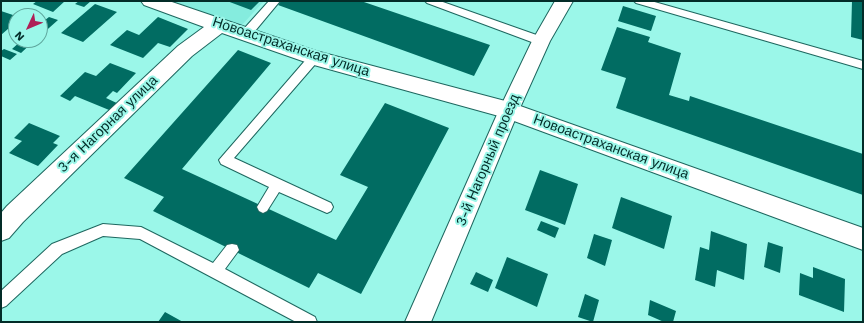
<!DOCTYPE html>
<meta charset="utf-8">
<style>
body{margin:0}
#map{position:relative;width:864px;height:323px;overflow:hidden;background:#9bf7e9;font-family:"Work Sans",sans-serif}
canvas{display:block}
.frame{position:absolute;inset:0;border:2px solid #032c28;pointer-events:none}
.north{position:absolute;left:8px;top:8px;width:40px;height:40px;box-sizing:border-box;background:#9bf7e9;border:1px solid #5ea69c;border-radius:50%;rotate:226deg;font-size:11px;font-weight:700;line-height:16px;text-align:center;color:#032c28}
.north::after{content:'';display:block;margin:auto;width:14px;height:18px;background:#ae1f56;clip-path:polygon(50% 0,100% 100%,50% 72%,0 100%)}
</style>
<div id="map">
<canvas width="864" height="323"></canvas>
<div class="frame"></div>
<div class="north">N</div>
</div>
<script>
const g = document.querySelector('canvas').getContext('2d');
g.lineJoin = 'round';
function fillPath(path, color) { g.fillStyle = color; g.fill(path, 'evenodd'); }
function trace(path, color, width, dash) { g.strokeStyle = color; g.lineWidth = width; g.lineCap = dash ? 'butt' : 'round'; g.setLineDash(dash || []); g.stroke(path); }
function drawText(font, color, halo, rows, align = 'center') {
  g.font = font + ' "Work Sans",sans-serif'; g.lineWidth = 4; g.setLineDash([]); g.textBaseline = 'middle'; g.strokeStyle = halo; g.fillStyle = color; for (const [text, x, y, turn = 0] of rows) {
    g.save(); g.translate(x, y); g.rotate((+turn || 0) * Math.PI / 180); g.textAlign = isNaN(turn) ? turn : align; if (halo) g.strokeText(text, 0, 0); g.fillText(text, 0, 0); g.restore();
  }
}
const built = new Path2D(`
 M168 1H264L241 26Z`);
const building = new Path2D(`
 M37 1H65L53 12 33 4Z
 M79 1H91L84 7 75 4Z
 M227 1H260L251 10Z
 M281 1H361L490 45 474 76 278 5Z
 M852 1H863V40L851 37Z
 M95 4 117 12 83 42 61 33Z
 M623 6 656 16 651 31 618 21Z
 M1 11 16 16V22L1 35Z
 M49 17 58 20 40 36V24Z
 M158 17 188 29 170 47 158 43 143 58 110 45 127 30 139 35Z
 M617 27 650 37 648 42 681 53 669 95 689 101 690 96 863 154V195L616 108 626 78 601 70Z
 M22 40H35L21 53 12 49Z
 M4 49 17 54 10 60 1 56V51Z
 M238 50 271 63 182 169 336 240 368 187 340 175 385 103 449 128 361 294 318 273 309 288 153 211 164 197 124 178Z
 M110 63 136 73 117 93 113 91 106 98 121 105 114 112 75 96 70 101 60 96 85 72 96 76Z
 M29 123 60 136 53 143 58 145 38 166 9 153 22 141 14 138Z
 M540 170 578 184 565 225 525 210Z
 M621 197 672 216 664 249 612 228Z
 M541 221 559 228 555 238 537 230Z
 M711 231 747 244 744 280 717 270 715 287 695 280 700 247 709 250Z
 M594 234 612 240 605 266 587 258Z
 M768 242 783 247 780 273 764 267Z
 M507 257 548 274 537 307 495 288Z
 M813 267 845 279 844 312 799 295 800 273 813 278Z
 M476 272 493 280 488 292 470 284Z
 M585 294 599 300 593 322 578 317Z
 M650 300 676 311 673 322H664L648 315Z
 M165 312 183 322H158Z`);
const service = new Path2D(`
 M269 1H280L250 37H242L241 34 242 31Z
 M425 1H440L545 38 546 41 545 44H537L427 3Z
 M634 1H651L863 61V69L636 3Z
 M314 54 318 55 319 58 318 61 234 158 331 203 333 207 331 211 327 213 279 192 267 211 263 213 259 211 257 207 269 187 221 164 219 160 310 55Z
 M103 224 141 227 213 263 227 245 232 244 237 245 239 250 225 269 315 317 317 322H296L140 239 103 236 62 254 6 306 1 308V291L52 244Z`);
const minor = new Path2D(`
 M141 1H169L316 51 509 102 863 228V250L506 118 314 65 222 33 192 56 23 222 9 238 1 241V213L7 206 178 46 204 27 144 5Z`);
const tertiary = new Path2D(`
 M555 1H573L550 41 519 110 431 322H405L499 110 532 41Z`);
const streetNames = [
 ["Новоастраханская улица",291,47,18],
 ["3-я Нагорная улица",108,124,-44],
 ["Новоастраханская улица",611,147,20],
 ["3-й Нагорный проезд",488,160,-67]
];
fillPath(built, '#85ecde');
fillPath(building, '#016c62');
trace(service, '#1e675f', 2);
trace(minor, '#1e675f', 2);
trace(tertiary, '#1e675f', 2);
fillPath(service, '#fff');
fillPath(minor, '#fff');
fillPath(tertiary, '#fff');
drawText('14px', '#032c28', '#9bf7e9', streetNames);
</script>
